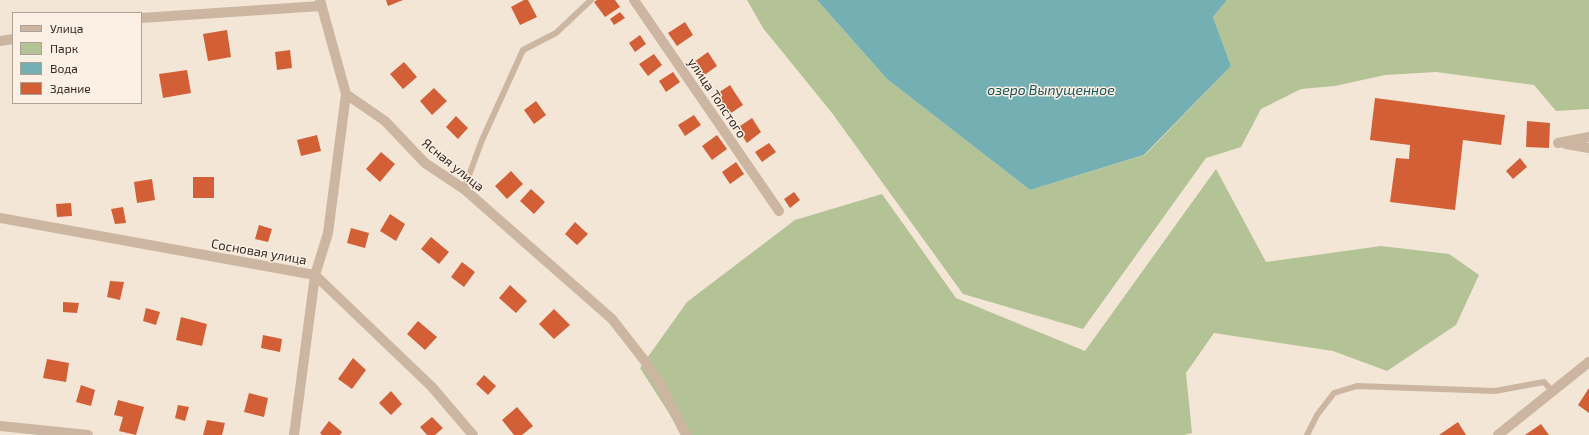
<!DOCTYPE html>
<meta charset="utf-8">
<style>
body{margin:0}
#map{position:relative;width:1589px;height:435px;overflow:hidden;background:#f3e6d7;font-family:"Exo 2",sans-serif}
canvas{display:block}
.legend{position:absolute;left:12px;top:12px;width:130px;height:92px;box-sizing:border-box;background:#fbf0e3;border:1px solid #aca197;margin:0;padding:5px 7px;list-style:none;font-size:12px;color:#362b25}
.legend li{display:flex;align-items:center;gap:8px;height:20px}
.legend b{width:20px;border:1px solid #aca197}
</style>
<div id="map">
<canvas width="1589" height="435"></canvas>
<ul class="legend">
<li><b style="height:5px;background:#ccb6a2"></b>Улица</li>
<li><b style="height:11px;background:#b3c395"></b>Парк</li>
<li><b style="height:11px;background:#73afb3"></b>Вода</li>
<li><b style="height:11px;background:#d25f36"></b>Здание</li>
</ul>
</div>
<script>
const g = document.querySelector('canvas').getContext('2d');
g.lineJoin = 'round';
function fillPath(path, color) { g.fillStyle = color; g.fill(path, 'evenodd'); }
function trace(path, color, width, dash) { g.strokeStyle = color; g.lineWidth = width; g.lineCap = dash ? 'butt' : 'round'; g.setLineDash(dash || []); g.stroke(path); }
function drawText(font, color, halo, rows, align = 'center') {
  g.font = font + ' "Exo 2",sans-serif'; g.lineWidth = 3; g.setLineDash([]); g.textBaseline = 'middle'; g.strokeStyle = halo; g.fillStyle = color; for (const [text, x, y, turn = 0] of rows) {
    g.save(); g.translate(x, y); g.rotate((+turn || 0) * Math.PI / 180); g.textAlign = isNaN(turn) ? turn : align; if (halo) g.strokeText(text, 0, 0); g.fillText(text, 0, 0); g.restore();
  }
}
const green = new Path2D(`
 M747 0H817L887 79 1030 190 1145 155 1231 66 1213 17 1227 0H1589V109L1556 111 1534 85 1436 72 1385 75 1335 86 1301 89 1261 109 1241 147 1206 158 1083 329 963 294 832 113 763 28Z
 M1216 169 1266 262 1381 246 1449 254 1479 275 1456 325 1387 371 1333 351 1214 333 1186 373 1192 433 1184 435H683L640 368 687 302 795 220 882 194 956 298 1085 351Z`);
const water = new Path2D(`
 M817 0H1227L1213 17 1231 66 1144 155 1030 190 887 79Z`);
const building = new Path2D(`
 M386 0H403L388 6Z
 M524 0H528L537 17 520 25 511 7Z
 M597 0H615L620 7 605 17 594 2Z
 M620 12 625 18 614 25 610 19Z
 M685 22 693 35 677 46 668 33Z
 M227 30 231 57 208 61 203 34Z
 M640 35 646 44 635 52 629 43Z
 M290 50 292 68 277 70 275 52Z
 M708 52 717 66 703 76 694 62Z
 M654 54 662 65 648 76 639 64Z
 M404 62 417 77 403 89 390 74Z
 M187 70 191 93 163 98 159 74Z
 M673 72 680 82 666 92 659 81Z
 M730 85 743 105 728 115 715 95Z
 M434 88 447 101 432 115 420 101Z
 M1375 98 1505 115 1501 145 1463 140 1455 210 1390 202 1396 158 1409 159 1410 145 1370 140Z
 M536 101 546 115 534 124 524 110Z
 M694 115 701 125 685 136 678 125Z
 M456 116 468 128 458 139 446 127Z
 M752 118 761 132 747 143 737 128Z
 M1527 121 1550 123 1549 148 1526 147Z
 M317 135 321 151 301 156 297 140Z
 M717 135 727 149 712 160 702 146Z
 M769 143 776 152 762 162 755 152Z
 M381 152 395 164 380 182 366 169Z
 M1520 158 1527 167 1513 179 1506 171Z
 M736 162 744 174 730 184 722 172Z
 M511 171 523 184 507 199 495 186Z
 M193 177H214V198H193Z
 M152 179 155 200 137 203 134 182Z
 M531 189 545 202 534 214 520 201Z
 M794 192 800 200 790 208 784 199Z
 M71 203 72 216 57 217 56 204Z
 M123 207 126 223 115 224 111 209Z
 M390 214 405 224 396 241 380 231Z
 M575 222 588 234 577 245 565 234Z
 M259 225 272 229 268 242 255 239Z
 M351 228 369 233 365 248 347 243Z
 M431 237 449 252 439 264 421 249Z
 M462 262 475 272 464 287 451 277Z
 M110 281 124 282 120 300 107 297Z
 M510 285 527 301 516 313 499 298Z
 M63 302 79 303 77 313 63 312Z
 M146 308 160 312 156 325 143 321Z
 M554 309 570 325 554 339 539 324Z
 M181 317 207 324 202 346 176 340Z
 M418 321 437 337 425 350 407 334Z
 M263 335 282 339 280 352 261 348Z
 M353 358 366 370 352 389 338 379Z
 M47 359 69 363 66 382 43 378Z
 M484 375 496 386 488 395 476 384Z
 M81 385 95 390 91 406 76 402Z
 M1589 388V413L1578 405Z
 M391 391 402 404 391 415 379 403Z
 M249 393 268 398 264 417 244 412Z
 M118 400 144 407 136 435 119 431 123 417 114 415Z
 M178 405 189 407 185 421 175 418Z
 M517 407 533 426 522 435H514L502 420Z
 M432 417 443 428 435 435H427L420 427Z
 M207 420 225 423 222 435H203Z
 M329 421 342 432 340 435H322L320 433Z
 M1458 422 1466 435H1439Z
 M1541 424 1549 435H1525Z`);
const service = new Path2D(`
 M464 189 482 140 523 50 556 33 591 0
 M1307 435 1317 415 1334 393 1357 386 1495 391 1544 382 1553 392`);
const minor = new Path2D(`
 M320 0 346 94 385 121 425 163 464 189 612 319 644 360 660 384 686 435
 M634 0 779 211
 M141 18 321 6
 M0 41 13 39
 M1558 143 1589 137
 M1566 144 1589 148
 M0 218 315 275 432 387 473 435
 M0 426 88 435
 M294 435 315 275 328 233 346 94
 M1498 435 1589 362`);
const streetNames = [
 ["улица Толстого",717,98,56],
 ["Ясная улица",453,165,39],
 ["Сосновая улица",259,252,10]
];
const waterNames = [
 ["озеро Выпущенное",1051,90]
];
fillPath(green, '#b3c395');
fillPath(water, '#73afb3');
fillPath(building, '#d25f36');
trace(service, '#ccb6a2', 6);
trace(minor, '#ccb6a2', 10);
drawText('13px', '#362b25', '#fbf0e3', streetNames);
drawText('italic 14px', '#17555b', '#fbf0e3', waterNames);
</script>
